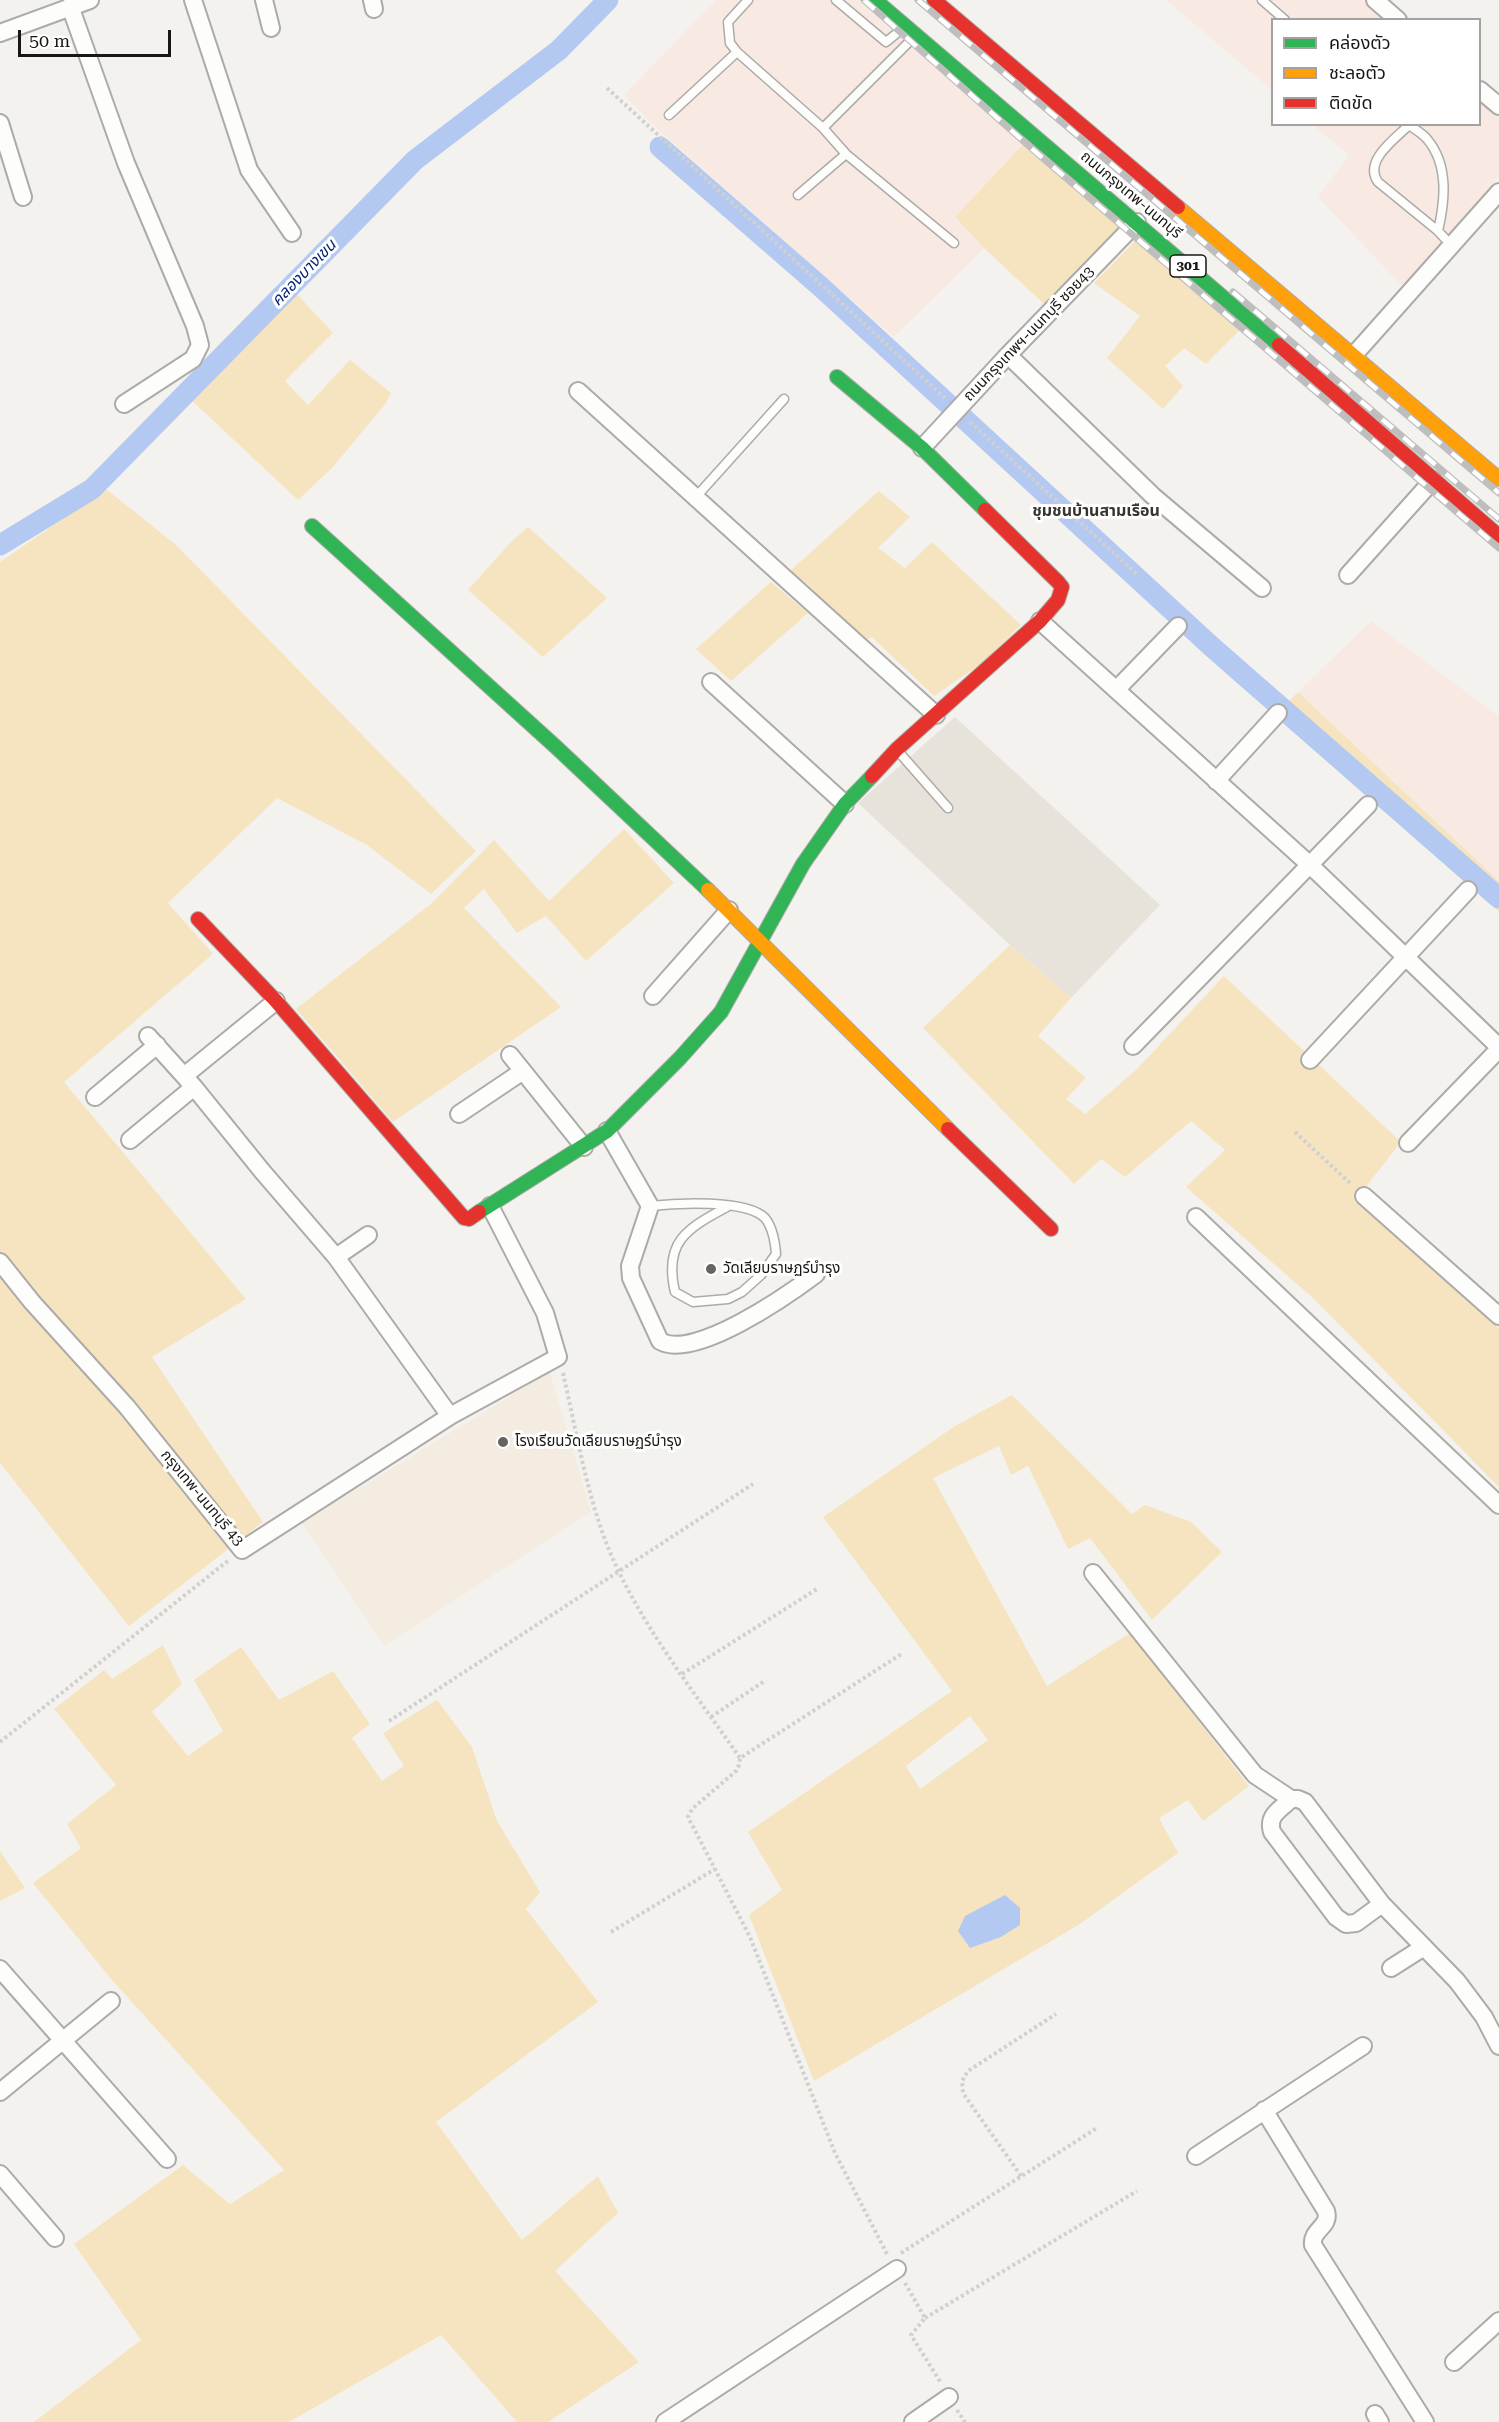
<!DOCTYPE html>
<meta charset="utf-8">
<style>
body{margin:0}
#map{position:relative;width:1499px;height:2422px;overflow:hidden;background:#f4f2ee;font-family:"Roboto Serif","Noto Sans Thai",serif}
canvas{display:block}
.legend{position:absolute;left:1271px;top:18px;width:210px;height:108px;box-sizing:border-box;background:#fff;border:2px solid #a3a2a1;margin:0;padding:8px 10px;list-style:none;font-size:18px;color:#181714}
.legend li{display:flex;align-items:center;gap:12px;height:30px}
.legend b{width:30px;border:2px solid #a3a2a1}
.scale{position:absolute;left:18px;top:30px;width:153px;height:27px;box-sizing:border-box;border:3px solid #181714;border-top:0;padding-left:8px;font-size:18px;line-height:21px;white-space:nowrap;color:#181714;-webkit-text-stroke:4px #fff;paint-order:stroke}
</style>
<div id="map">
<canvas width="1499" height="2422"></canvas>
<ul class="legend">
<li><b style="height:8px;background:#30b455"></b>คล่องตัว</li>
<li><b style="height:8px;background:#ff9f0a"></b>ชะลอตัว</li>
<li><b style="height:8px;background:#e5322d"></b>ติดขัด</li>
</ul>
<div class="scale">50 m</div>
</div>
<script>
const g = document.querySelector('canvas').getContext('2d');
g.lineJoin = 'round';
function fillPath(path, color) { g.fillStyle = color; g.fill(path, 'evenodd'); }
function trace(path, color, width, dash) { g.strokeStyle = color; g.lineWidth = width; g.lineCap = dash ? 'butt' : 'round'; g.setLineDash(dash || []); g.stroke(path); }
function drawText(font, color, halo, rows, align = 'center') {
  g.font = font + ' "Roboto Serif","Noto Sans Thai",serif'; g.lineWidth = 6; g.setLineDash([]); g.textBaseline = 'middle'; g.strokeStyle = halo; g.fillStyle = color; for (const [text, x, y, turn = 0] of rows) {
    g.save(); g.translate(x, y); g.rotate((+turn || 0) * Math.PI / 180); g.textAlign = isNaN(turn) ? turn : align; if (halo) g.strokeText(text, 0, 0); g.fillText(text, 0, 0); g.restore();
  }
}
const commercial = new Path2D(`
 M716 0H860L1028 139 955 217 984 248 894 337 657 129 624 95Z
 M1166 0H1366L1388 19 1272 20V90Z
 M1480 100 1499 117V176L1404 288 1318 197 1349 155 1313 125 1480 124Z
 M1371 621 1497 715 1499 713V881L1298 692Z`);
const built = new Path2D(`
 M955 717 1160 905 1071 998 1010 945 858 803Z`);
const education = new Path2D(`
 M550 1372 591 1512 384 1646 302 1523Z`);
const green = new Path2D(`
 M1028 139 1127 224 1044 304 984 248 955 217Z
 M1142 234 1244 326 1206 364 1184 348 1165 366 1183 386 1163 409 1107 358 1140 316 1094 283Z
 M295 292 333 333 285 381 308 405 350 360 391 393 386 403 332 468 298 500 188 397Z
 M106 489 176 545 476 851 431 894 367 845 277 798 168 903 213 954 64 1082 246 1299 152 1357 263 1522 129 1626 0 1463V562Z
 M879 491 910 517 878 548 905 568 932 542 1021 625 982 663 934 696 872 637 863 641 806 583 790 571Z
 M528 527 607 598 543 657 468 590 511 542Z
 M771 582 808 613 731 681 696 649Z
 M1298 692 1499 881V912L1287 725 1288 702Z
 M624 829 674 883 586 961 546 916 517 933 484 889 464 908 561 1007 393 1122 296 1009 432 903 494 840 549 901Z
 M1010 945 1071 998 1038 1036 1086 1078 1066 1099 1085 1114 1136 1070 1224 976 1401 1142 1357 1198 1499 1328V1487L1314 1299 1186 1187 1225 1150 1191 1121 1125 1177 1101 1159 1074 1184 923 1028Z
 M1012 1395 1132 1514 1145 1505 1191 1522 1222 1552 1152 1620 1090 1538 1068 1549 1028 1466 1011 1475 999 1446 933 1478 1047 1686 1130 1633 1249 1786 1203 1821 1188 1800 1159 1818 1178 1853 1080 1924 814 2081 749 1915 782 1890 748 1832 952 1691 823 1517 955 1426ZM970 1716 988 1740 920 1789 906 1766Z
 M163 1645 182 1684 152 1712 188 1756 223 1731 194 1680 241 1647 279 1700 333 1671 370 1724 352 1738 382 1781 404 1766 383 1733 437 1700 472 1747 497 1821 540 1892 526 1909 598 2002 436 2122 522 2240 598 2176 618 2213 555 2271 639 2362 548 2422H517L441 2335 289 2422H34L141 2340 74 2244 183 2165 230 2204 284 2170 112 1980 33 1883 81 1848 67 1824 116 1785 54 1709 104 1670 112 1679Z
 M0 1851 25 1888 0 1901Z`);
const water = new Path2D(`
 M1005 1895 1020 1908V1925L1001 1937 970 1948 958 1931 965 1916Z`);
const canal = new Path2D(`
 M660 147 821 287 1212 647 1499 898
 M0 545 92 489 415 160 559 50 608 0`);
const path = new Path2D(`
 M607 88 945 398
 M970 422 1138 575
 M1295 1132 1352 1185
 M563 1373C576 1430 586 1491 607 1545 637 1620 694 1692 740 1758
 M682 1674 817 1589
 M711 1717 766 1680
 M389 1721 753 1484
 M0 1742 229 1560
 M611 1932 715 1869
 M1021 2176 963 2093 962 2081 968 2071 1056 2014
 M901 2253 1097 2128
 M887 2254 835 2153 750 1937 688 1817 692 1809 736 1771 739 1765 740 1758 903 1653
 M905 2283 925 2318 911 2335 941 2383
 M925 2318 1137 2191
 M957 2410 965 2422`);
const lane = new Path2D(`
 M748 0 728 22 730 43 737 52 823 128 914 37
 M836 0 886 42 902 29
 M1262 0 1285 20
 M669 115 737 52
 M823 128 846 154 954 243
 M798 195 846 154
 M1438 231C1445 201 1449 165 1427 139 1423 134 1415 129 1409 125 1395 139 1363 161 1378 182L1438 231 1451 245
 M695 498 784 399
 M897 750 948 808
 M650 1206C676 1203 746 1199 765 1218 773 1228 775 1241 776 1254L761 1275 742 1292 728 1299 693 1302 675 1292C663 1241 688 1228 727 1207`);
const street = new Path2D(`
 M193 0 249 170 292 233
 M264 0 271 28
 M372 0 374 9
 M1375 0 1398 20
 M70 6 126 163 195 326 200 345 193 359 124 404
 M0 33 90 0
 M1480 90 1499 106
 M0 123 23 197
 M1008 355 1153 496 1262 588
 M1353 356 1499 192
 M578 391 936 715
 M922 448 1008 355 1137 222
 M1348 575 1433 480
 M1040 621 1310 865 1499 1047
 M711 682 845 804
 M1116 690 1178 626
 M1216 781 1278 713
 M653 996 729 910
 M148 1036 194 1087 262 1171 336 1257 450 1416
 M1133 1046 1368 805
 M510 1055 584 1147
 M1310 1060 1468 890
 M184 1076 276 1001
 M95 1097 157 1045
 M459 1114 523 1071
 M607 1131 650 1206 630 1266 631 1278 660 1341C694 1361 788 1295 816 1274
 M130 1140 194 1087
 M1408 1143 1499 1049
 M1364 1196 1499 1316
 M1196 1217 1499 1505
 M336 1257 368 1235
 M0 1262 32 1302 127 1407 242 1550 450 1416 558 1357 545 1313 490 1206
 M1093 1573 1255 1775 1291 1799H1298L1305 1802 1382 1904 1457 1981 1484 2017 1499 2046
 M1291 1799C1280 1810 1267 1815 1272 1832L1336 1917 1346 1924 1356 1923 1382 1904
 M1391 1968 1424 1947
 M0 1969 167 2159
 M0 2092 111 2001
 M1264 2110 1326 2211C1331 2227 1311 2229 1313 2245L1425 2422
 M1196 2156 1363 2046
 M0 2174 55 2238
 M1454 2362 1499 2321
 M1375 2414 1380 2422
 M665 2422 897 2269
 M913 2422 949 2397`);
const fast = new Path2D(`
 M875 0 1279 345
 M837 377 922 448 985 510
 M312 526 556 747 708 890
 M479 1212 607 1131 680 1058 721 1012 803 864 845 804 872 776`);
const slow = new Path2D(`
 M1178 207 1499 479
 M708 890 948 1129`);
const jam = new Path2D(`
 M934 0 1178 207
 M1279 345 1499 536
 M872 776 897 749 1040 621 1058 600 1062 587 1058 582 985 510
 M198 919 276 1001 464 1218 469 1219 479 1212
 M948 1129 1051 1229`);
const rail = new Path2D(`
 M864 0 1038 154 1499 548
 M918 0 1499 493
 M1233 292 1499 519`);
const markers = [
 [711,1269,6,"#656460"],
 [503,1442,6,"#656460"]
];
const shields = [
 [1188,266,36]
];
const shieldNames = [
 ["301",1188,266]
];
const streetNames = [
 ["ถนนกรุงเทพ-นนทบุรี",1131,195,40],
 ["ถนนกรุงเทพฯ-นนทบุรี ซอย43",1029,334,-46],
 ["กรุงเทพ-นนทบุรี 43",202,1498,50]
];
const poiNames = [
 ["วัดเลียบราษฏร์บำรุง",723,1269],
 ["โรงเรียนวัดเลียบราษฏร์บำรุง",515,1442]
];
const waterNames = [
 ["คลองบางเขน",304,273,-46]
];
const neighbourhoodNames = [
 ["ชุมชนบ้านสามเรือน",1096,511]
];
fillPath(commercial, '#f8eae2');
fillPath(built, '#e8e3da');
fillPath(education, '#f4ece0');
fillPath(green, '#f6e4c0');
fillPath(water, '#b4c9f1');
trace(canal, '#b4c9f1', 21);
trace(lane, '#acaba8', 11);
trace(street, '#acaba8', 20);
trace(fast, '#acaba8', 16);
trace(slow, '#acaba8', 16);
trace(jam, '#acaba8', 16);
trace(path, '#d1d0cf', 4, [3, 3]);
trace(lane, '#fdfdfc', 8);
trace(street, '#fdfdfc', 16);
trace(fast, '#30b455', 14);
trace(slow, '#ff9f0a', 14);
trace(jam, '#e5322d', 14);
trace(rail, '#bebebe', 7);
trace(rail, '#fff', 4.5, [14]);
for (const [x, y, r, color] of markers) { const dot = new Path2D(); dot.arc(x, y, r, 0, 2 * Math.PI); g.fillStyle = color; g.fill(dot); trace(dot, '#fff', 2); }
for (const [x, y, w] of shields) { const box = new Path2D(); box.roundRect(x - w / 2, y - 11, w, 22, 4.5); g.fillStyle = '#fff'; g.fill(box); trace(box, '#181714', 1.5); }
drawText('bold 14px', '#181714', null, shieldNames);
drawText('15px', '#181714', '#fff', streetNames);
drawText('15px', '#181714', '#fff', poiNames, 'left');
drawText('italic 16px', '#001f70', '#fff', waterNames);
drawText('bold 16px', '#37342e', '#fff', neighbourhoodNames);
</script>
